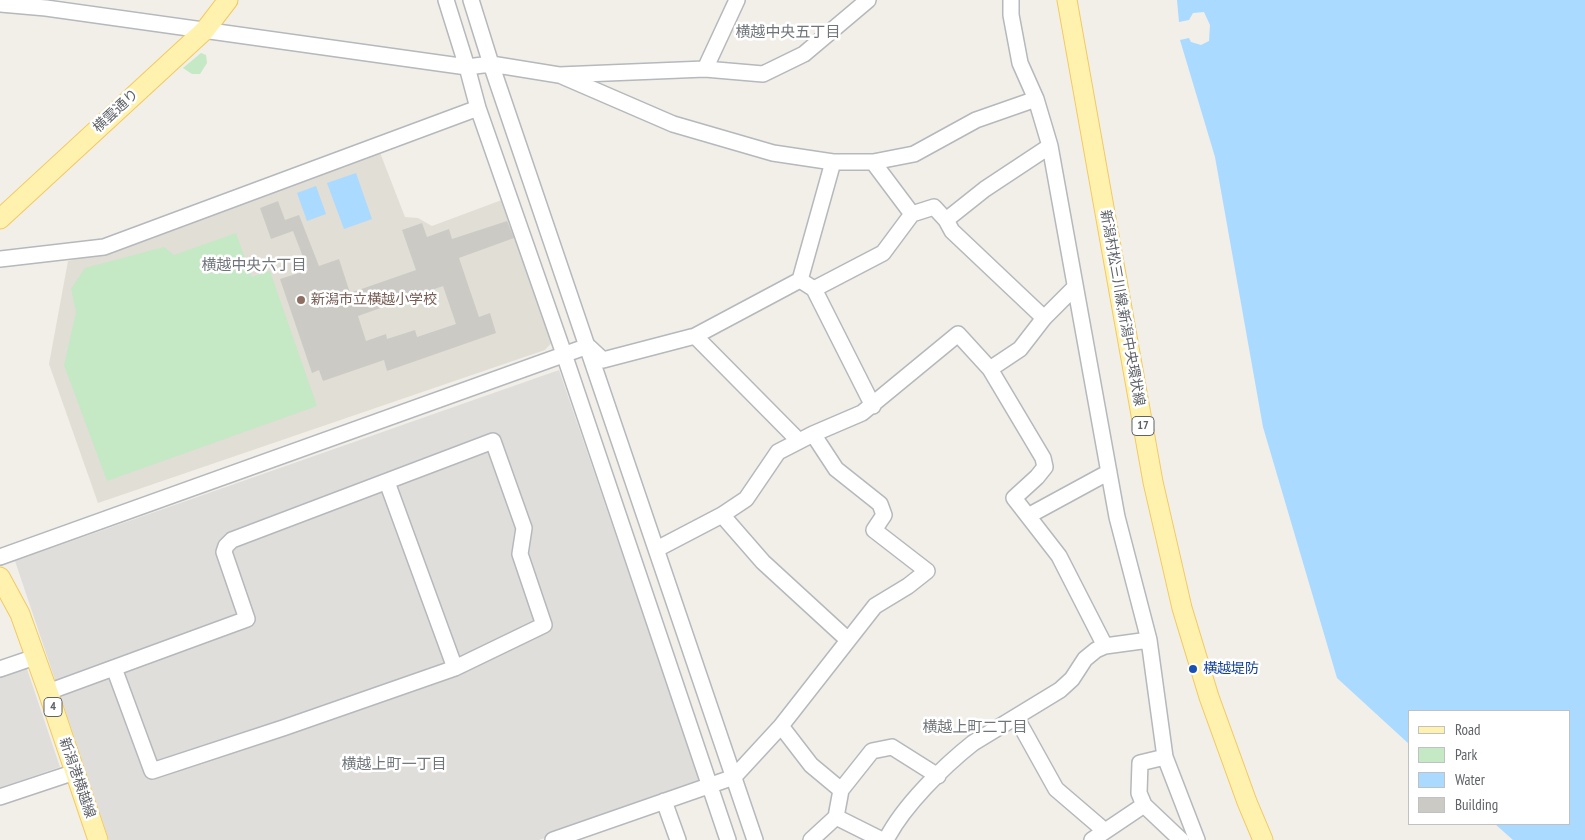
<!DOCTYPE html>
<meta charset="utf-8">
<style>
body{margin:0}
#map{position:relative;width:1585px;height:840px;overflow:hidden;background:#f1efe8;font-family:"PT Sans Narrow",sans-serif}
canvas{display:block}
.legend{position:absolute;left:1408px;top:710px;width:162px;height:115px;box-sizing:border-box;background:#fff;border:1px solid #bfc1c3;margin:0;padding:6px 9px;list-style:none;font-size:15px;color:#5f6368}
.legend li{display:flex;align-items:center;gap:10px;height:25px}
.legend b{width:25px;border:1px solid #bfc1c3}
</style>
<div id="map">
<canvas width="1585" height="840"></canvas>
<ul class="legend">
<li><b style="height:6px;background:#fff2af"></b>Road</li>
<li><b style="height:14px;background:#c5e8c5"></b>Park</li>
<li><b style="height:14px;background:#aadaff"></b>Water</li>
<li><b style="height:14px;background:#cccac5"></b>Building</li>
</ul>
</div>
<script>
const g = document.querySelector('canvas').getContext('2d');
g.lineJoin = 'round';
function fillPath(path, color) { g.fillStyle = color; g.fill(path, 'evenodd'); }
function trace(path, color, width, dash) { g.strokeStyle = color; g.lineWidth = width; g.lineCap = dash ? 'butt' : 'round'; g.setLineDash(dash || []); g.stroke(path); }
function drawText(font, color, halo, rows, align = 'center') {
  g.font = font + ' "PT Sans Narrow","Noto Sans JP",sans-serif'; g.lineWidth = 5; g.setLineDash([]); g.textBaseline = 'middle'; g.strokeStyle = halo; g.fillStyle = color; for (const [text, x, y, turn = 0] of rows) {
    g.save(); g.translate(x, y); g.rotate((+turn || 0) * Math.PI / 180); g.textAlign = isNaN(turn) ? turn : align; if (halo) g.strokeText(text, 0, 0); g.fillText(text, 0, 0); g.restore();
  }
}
const industrial = new Path2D(`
 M559 370 701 784 539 840H109L15 561Z
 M26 666 60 767 0 788V675Z`);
const education = new Path2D(`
 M379 150 405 217 418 218 432 226 507 198 555 339 545 350 98 503 49 364 68 261 100 253Z`);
const green = new Path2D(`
 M201 53 206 55 207 63 200 74H192L183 68Z
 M236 233 252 277 270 271 317 406 107 481 64 365 76 312 71 289 85 268 164 247 174 255Z`);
const water = new Path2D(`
 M1177 0H1585V840H1513L1495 824H1569V711H1409V744L1337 678 1263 427 1215 157 1180 40 1189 38 1191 42 1201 45 1209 41 1210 25 1204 12 1193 13 1189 20 1179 22Z
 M356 173 372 219 344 229 327 183Z
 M316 186 326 214 307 221 297 193Z`);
const building = new Path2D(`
 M278 201 285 220 299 215 319 266 339 259 350 293 416 270 402 230 422 223 427 237 449 229 452 239 507 221 514 238 459 258 479 317 490 313 496 333 387 371 384 360 323 381 319 370 312 373 280 279 308 270 293 231 271 239 260 208ZM443 286 456 324 417 337 415 330 387 339 386 334 366 341 358 316Z`);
const minor = new Path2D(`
 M446 0 467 67 478 108 564 354 728 840
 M471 0 491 64 755 840
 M1011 0V15L1020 63 1036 99 1050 146 1117 517 1149 640 1165 757 1197 840
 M0 4 46 8 467 67 491 64 559 75 705 69 737 0
 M705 69 763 74 804 54 868 0
 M562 76 673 124 773 153 833 162H873L914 154 976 120 1036 99
 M873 162 912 214
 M946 220 985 189 1050 146
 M0 259 104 247 478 108
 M800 280 833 162
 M814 289 873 406
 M695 336 799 441
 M589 347 603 360 695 336 800 280 814 289 883 253 912 214 934 207 946 220 952 231 1044 318 1075 287
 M990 369 1043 458 1045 467 1037 477 1014 498 1059 556 1105 646
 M387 482 455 668
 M722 515 763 562 848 640
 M1028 516 1109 472
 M657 549 722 515 746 499 778 452 813 434 862 413 958 334 990 369 1020 349 1044 318
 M0 557 588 346
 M0 669 35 657
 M48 692 247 619 224 552 226 546 232 540 493 441 524 528 520 554 544 625 455 668 283 728 152 771 114 668
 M1016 717 1056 789 1105 831
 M781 726 811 765 841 790 836 817 811 840
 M1165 757 1140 763 1139 793 1144 805 1181 840
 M841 790 872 751 892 747 938 776
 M0 797 75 772
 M664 801 678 840
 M836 817 882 840
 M553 840 734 777 781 726 875 606 908 586 927 571 874 530 884 515 880 504 836 469 813 434
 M886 840C903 806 944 766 973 743L1060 690 1072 679 1085 659 1096 650 1105 646 1149 640
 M1092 840 1144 805`);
const major = new Path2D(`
 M1067 0 1153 482 1182 608 1209 697 1247 802 1263 840
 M0 219 205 30 228 0
 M0 577 20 614 48 692 98 840`);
const markers = [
 [301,300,5,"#8d6e63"],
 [1193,669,5,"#1a4fb4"]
];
const shields = [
 [1143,426,22],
 [53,707,18]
];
const shieldNames = [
 ["17",1143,426],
 ["4",53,707]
];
const streetNames = [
 ["横雲通り",116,111,-43],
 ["新潟村松三川線;新潟中央環状線",1122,308,80],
 ["新潟港横越線",77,778,71]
];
const educationNames = [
 ["新潟市立横越小学校",311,300]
];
const transitNames = [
 ["横越堤防",1203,669]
];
const neighbourhoodNames = [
 ["横越中央五丁目",788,33],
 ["横越中央六丁目",254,266],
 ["横越上町二丁目",975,728],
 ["横越上町一丁目",394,765]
];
fillPath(industrial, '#e0deda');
fillPath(education, '#e1ded6');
fillPath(green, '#c5e8c5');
fillPath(water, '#aadaff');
fillPath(building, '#cccac5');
trace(minor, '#b5b8bc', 18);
trace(major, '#f2c960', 21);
trace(minor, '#fff', 15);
trace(major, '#fff2af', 19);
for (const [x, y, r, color] of markers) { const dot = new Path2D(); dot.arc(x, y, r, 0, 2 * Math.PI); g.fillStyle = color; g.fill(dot); trace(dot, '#fff', 2); }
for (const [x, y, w] of shields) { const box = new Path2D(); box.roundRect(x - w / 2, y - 9.5, w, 19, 4); g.fillStyle = '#fff'; g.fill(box); trace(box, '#5f6368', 1); }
drawText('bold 12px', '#5f6368', null, shieldNames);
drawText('14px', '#5f6368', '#fff', streetNames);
drawText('14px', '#785e54', '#fff', educationNames, 'left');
drawText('14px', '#164399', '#fff', transitNames, 'left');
drawText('15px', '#70757a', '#fff', neighbourhoodNames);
</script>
